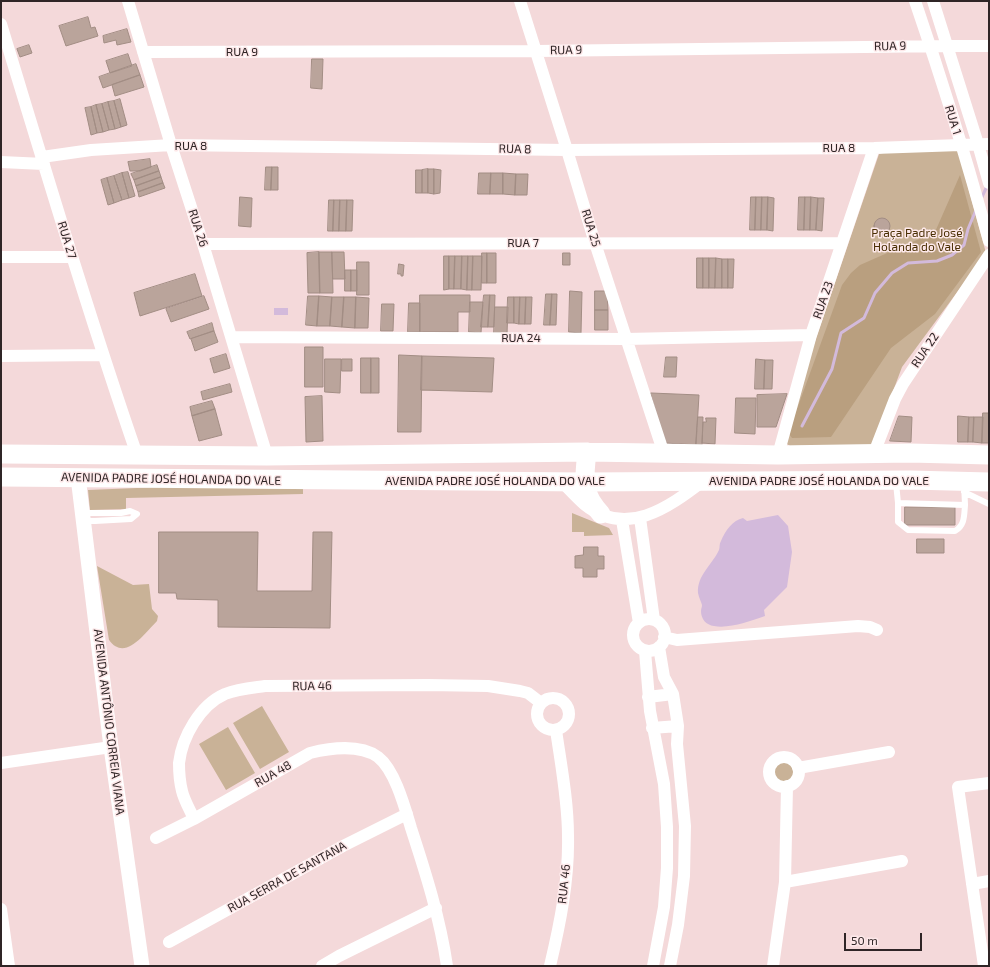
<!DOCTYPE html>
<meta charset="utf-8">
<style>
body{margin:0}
#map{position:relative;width:990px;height:967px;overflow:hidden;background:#f4d9da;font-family:"Exo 2",sans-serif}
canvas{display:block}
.frame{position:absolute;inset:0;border:2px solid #2f2526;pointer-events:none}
.scale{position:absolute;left:844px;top:933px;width:78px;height:18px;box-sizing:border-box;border:2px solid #2f2526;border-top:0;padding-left:5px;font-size:12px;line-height:14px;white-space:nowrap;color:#2f2526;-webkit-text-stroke:3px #fde8e9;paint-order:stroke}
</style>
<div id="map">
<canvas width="990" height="967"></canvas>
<div class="frame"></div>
<div class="scale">50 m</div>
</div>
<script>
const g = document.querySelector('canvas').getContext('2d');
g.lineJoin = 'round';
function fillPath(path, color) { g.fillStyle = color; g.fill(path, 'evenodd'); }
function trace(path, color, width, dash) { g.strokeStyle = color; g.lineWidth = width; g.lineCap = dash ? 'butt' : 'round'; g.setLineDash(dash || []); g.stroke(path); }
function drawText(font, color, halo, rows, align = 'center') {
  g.font = font + ' "Exo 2",sans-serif'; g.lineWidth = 3; g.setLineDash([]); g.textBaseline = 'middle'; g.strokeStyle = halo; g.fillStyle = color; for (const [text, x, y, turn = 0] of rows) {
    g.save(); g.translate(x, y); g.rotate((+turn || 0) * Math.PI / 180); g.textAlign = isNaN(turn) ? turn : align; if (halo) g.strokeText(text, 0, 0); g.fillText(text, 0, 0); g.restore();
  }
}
const green = new Path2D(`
 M958 150 986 253 902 367 873 445 790 446 787 444 784 432 879 154 887 152Z
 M161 487 303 489V494L126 498V509L90 510 88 490Z
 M572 513 609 528 613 535 584 536V532H572Z
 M97 566 133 585 149 584 152 609 158 616 157 621C144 634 125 662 109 640Z
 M262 706 289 752 260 769 233 723Z
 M228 727 255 773 226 790 199 744Z
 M774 772a10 10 0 1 1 20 0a10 10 0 1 1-20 0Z`);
const forest = new Path2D(`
 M960 175 981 252 935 314 891 348 831 437 792 438 789 434V431L842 285 851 273 860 265 935 232Z`);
const water = new Path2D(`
 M274 308H288V315H274Z
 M778 515 788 526 792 552 787 587 764 610 765 616C750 621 729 629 714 626 706 625 701 619 701 611 701 608 702 608 702 605 701 601 699 598 698 593 697 575 712 565 719 550 720 547 719 544 721 541 725 531 733 520 743 518L747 521Z`);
const stream = new Path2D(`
 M981 199 988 184
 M802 426 832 369 841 333 864 318 875 293 892 273 908 263 937 261 952 255 964 245 968 229 976 210`);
const building = new Path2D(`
 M88 17 91 28 95 27 98 36 66 46 59 26Z
 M127 29 131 42 117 45 116 40 104 43 103 36Z
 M29 45 32 53 20 57 17 49Z
 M128 54 132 66 110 73 106 61Z
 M312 59H323L322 89 311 88Z
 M136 64 140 75 103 88 99 77Z
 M140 75 144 87 115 96 112 85Z
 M120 99 127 125 121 127 114 101Z
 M114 101 121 127 115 129 108 102Z
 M108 102 115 129 109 130 102 104Z
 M102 104 109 130 103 132 96 105Z
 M96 105 103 132 97 133 91 107Z
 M91 107 97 133 91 135 85 108Z
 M150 159 151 167 140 171H130L128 162Z
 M157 165 159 171 134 180 131 174Z
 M266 167H272L271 190H265Z
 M272 167H278V190H271Z
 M428 169V193H422V170Z
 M428 169H434V194L428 193Z
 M434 169 441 170 440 193 434 194Z
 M416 170H422V193H416Z
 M159 171 161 177 136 186 134 180Z
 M128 172 135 196 129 198 122 173Z
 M122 173 129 198 122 200 114 176Z
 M479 173H491L490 194H478Z
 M491 173H503V194H490Z
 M503 173 516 174 515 195 503 194Z
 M516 174H528L527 195H515Z
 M114 176 122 200 114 203 107 178Z
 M161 177 163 183 138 192 136 186Z
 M107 178 114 203 108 205 101 180Z
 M163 183 165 188 139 197 138 192Z
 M240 197 252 198 251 227 239 226Z
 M751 197H756L755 230H750Z
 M756 197H762L761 230H755Z
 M762 197H768L767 230H761Z
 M768 197 774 198 773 231 767 230Z
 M799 197H805L804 230H798Z
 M805 197H811L810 230H804Z
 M811 197 818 198 816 230H810Z
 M818 198H824L822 231 816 230Z
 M329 200H334L333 231H328Z
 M334 200H340L339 231H333Z
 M340 200H347L346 231H339Z
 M347 200H353L352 231H346Z
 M874 226a8 8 0 1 1 16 0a8 8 0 1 1-16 0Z
 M319 252H332L333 293H320Z
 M319 252 320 293H308L307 253Z
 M332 252H344L345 279H333Z
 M482 253H487V283H482Z
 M487 253H496V283H487Z
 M563 253H570V265H563Z
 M444 256H449V289L444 290Z
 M449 256H455L454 289H449Z
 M455 256H462L461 289H454Z
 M462 256H468L467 290 461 289Z
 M468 256H473L472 290H467Z
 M473 256H482L481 290H472Z
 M697 258H703V288H697Z
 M703 258H709V288H703Z
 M709 258H716L715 288H709Z
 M716 258 722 259V288H715Z
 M722 259H728V288H722Z
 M728 259H734L733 288H728Z
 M357 262H369V295H357Z
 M399 264 404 265 403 276H401V274H398Z
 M345 270H351V291H345Z
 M351 270H357V291H351Z
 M195 274 202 296 140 316 134 293Z
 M570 291 582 292 581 333 569 332Z
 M595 291H607L608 310H595Z
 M546 294H552L550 325H544Z
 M552 294H557L556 325H550Z
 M420 295H470V312H458V332H420Z
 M484 295H490L488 327H481Z
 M490 295H495L494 327H488Z
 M204 296 209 309 171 322 166 309Z
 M308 296H319L317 326 306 325Z
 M319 296 332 297 330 326H317Z
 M332 297H344L342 327 330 326Z
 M344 297H356L355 328 342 327Z
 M356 297 369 298 368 328H355Z
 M508 297H514V323H507Z
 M514 297H520L519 324 514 323Z
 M520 297H526L525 324H519Z
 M526 297H532L531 324H525Z
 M470 302H483L481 333 469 332Z
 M409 303H420V332H408Z
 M382 304H394L393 331H381Z
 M495 307H508L507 334H494Z
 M595 310H608V330H595Z
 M212 323 214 331 190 339 187 332Z
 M214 331 218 342 195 351 191 339Z
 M305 347H323V387H305Z
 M226 354 230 368 214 373 210 359Z
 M399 355 422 356 421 432H398Z
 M422 356 494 358 492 392 421 390Z
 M666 357H677L676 377H664Z
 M361 358H371V393H361Z
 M371 358H379V393H371Z
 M325 359H341L340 393 325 392Z
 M342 359H352V371H342Z
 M756 359 765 360 764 389H755Z
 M765 360H773L772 389H764Z
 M230 384 232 392 203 400 201 392Z
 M651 393 699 395 696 445 665 443Z
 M787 394 776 427H757V395Z
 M322 396 323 441 306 442 305 397Z
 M736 398H756L755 434 735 433Z
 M212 401 215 409 192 416 190 407Z
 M215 409 222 435 199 441 192 416Z
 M983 413H989V443H982Z
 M899 416 912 417 911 442 890 441Z
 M958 416 969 417 968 442H958Z
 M698 417H703L702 445H696Z
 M969 417H974L973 442H968Z
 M974 417H983L982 443 973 442Z
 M706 418H716L715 444 702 443 703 422H706Z
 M905 507H955V525H905Z
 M159 532H258L257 591H312L313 532H332L330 628 218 627V600L177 599 176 593H159Z
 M917 539H944V553H917Z
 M584 547H598V556H604V569H597V577H583V568H575V556L583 555Z`);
const service = new Path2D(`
 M896 483 898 503 965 505 964 483
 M964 492 989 504
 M898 503V522L908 530 955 531C965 525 964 516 965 505
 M83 513H121L130 511 137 514 131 519 95 521H84`);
const minor = new Path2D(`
 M128 1 171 145 203 244 267 456
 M520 1 567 150 595 243 664 454
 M915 1C942 80 967 160 989 241
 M933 1 978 144 989 183
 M1 24C45 168 88 313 137 455
 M143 52 536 51 947 46H989
 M42 157 91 150 171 145 567 150 874 148 989 144
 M1 162 44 164
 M203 244 842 243
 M1 257H72
 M231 337 626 339 811 335
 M1 356 103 355
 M874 453 895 399 903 384 989 255
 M778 455 811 335 874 148
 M562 482C569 489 576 497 584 504 626 538 668 508 703 481
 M640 518 654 620
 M622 520 639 623
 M633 635a16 16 0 1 1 32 0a16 16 0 1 1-32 0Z
 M664 637 677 640 858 626 870 627 877 630
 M659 647 664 677 673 694 678 726 677 744 685 826 684 876 678 925 670 966
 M645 651 650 711 664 784 667 827V868L664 907 653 966
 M648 697 673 694
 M537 714a16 16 0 1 1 32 0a16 16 0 1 1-32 0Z
 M652 728 678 726
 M769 772a15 15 0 1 1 30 0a15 15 0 1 1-30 0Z
 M1 763 111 747
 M798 768 889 752
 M194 819C190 810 184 800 182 791 180 783 179 771 179 763 182 737 200 705 225 694 238 689 251 688 265 686L428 685 488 686 520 691 528 693 541 703
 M156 838 194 819 310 753C330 748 360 744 378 757 395 770 405 808 411 828 426 874 440 918 447 966
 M785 882 902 861
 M972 884 989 881
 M1 909 9 966
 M169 942 343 846 407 814
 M322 966 339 956 436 908
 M550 966C560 924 569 880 568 836 568 801 561 765 556 730
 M773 966 785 882 787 786
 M984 966 958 787 989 783`);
const tertiary = new Path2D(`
 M78 477 111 747 142 966`);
const primary = new Path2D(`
 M587 452C584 480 581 492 601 514
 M1 454 267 456 587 452 778 455 910 453 989 455
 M1 477 585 482 910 480 989 482`);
const streetNames = [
 ["RUA 9",890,46,-1],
 ["RUA 9",566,50,-1],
 ["RUA 9",242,52],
 ["RUA 1",953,120,73],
 ["RUA 8",191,146],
 ["RUA 8",839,148],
 ["RUA 8",515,149,1],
 ["RUA 26",198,228,72],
 ["RUA 25",591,228,73],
 ["RUA 27",67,240,73],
 ["RUA 7",523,243],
 ["RUA 23",823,300,-71],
 ["RUA 24",521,338],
 ["RUA 22",925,350,-56],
 ["AVENIDA PADRE JOSÉ HOLANDA DO VALE",171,479,1],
 ["AVENIDA PADRE JOSÉ HOLANDA DO VALE",495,481],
 ["AVENIDA PADRE JOSÉ HOLANDA DO VALE",819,481],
 ["RUA 46",312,686,-1],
 ["AVENIDA ANTÔNIO CORREIA VIANA",109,722,83],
 ["RUA 48",273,774,-30],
 ["RUA SERRA DE SANTANA",287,877,-29],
 ["RUA 46",564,884,-84]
];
const parkNames = [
 ["Praça Padre José",917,233],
 ["Holanda do Vale",917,247]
];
fillPath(green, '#c9b297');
fillPath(forest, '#b99f7f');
fillPath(water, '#d3badb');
trace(stream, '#d3badb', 3);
fillPath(building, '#baa49b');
trace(building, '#a28d84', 1);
trace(service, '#fff', 6);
trace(minor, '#fff', 12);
trace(tertiary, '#fff', 15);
trace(primary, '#fff', 19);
drawText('12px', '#2f2526', '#fde8e9', streetNames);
drawText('12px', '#4a2f04', '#fde8e9', parkNames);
</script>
